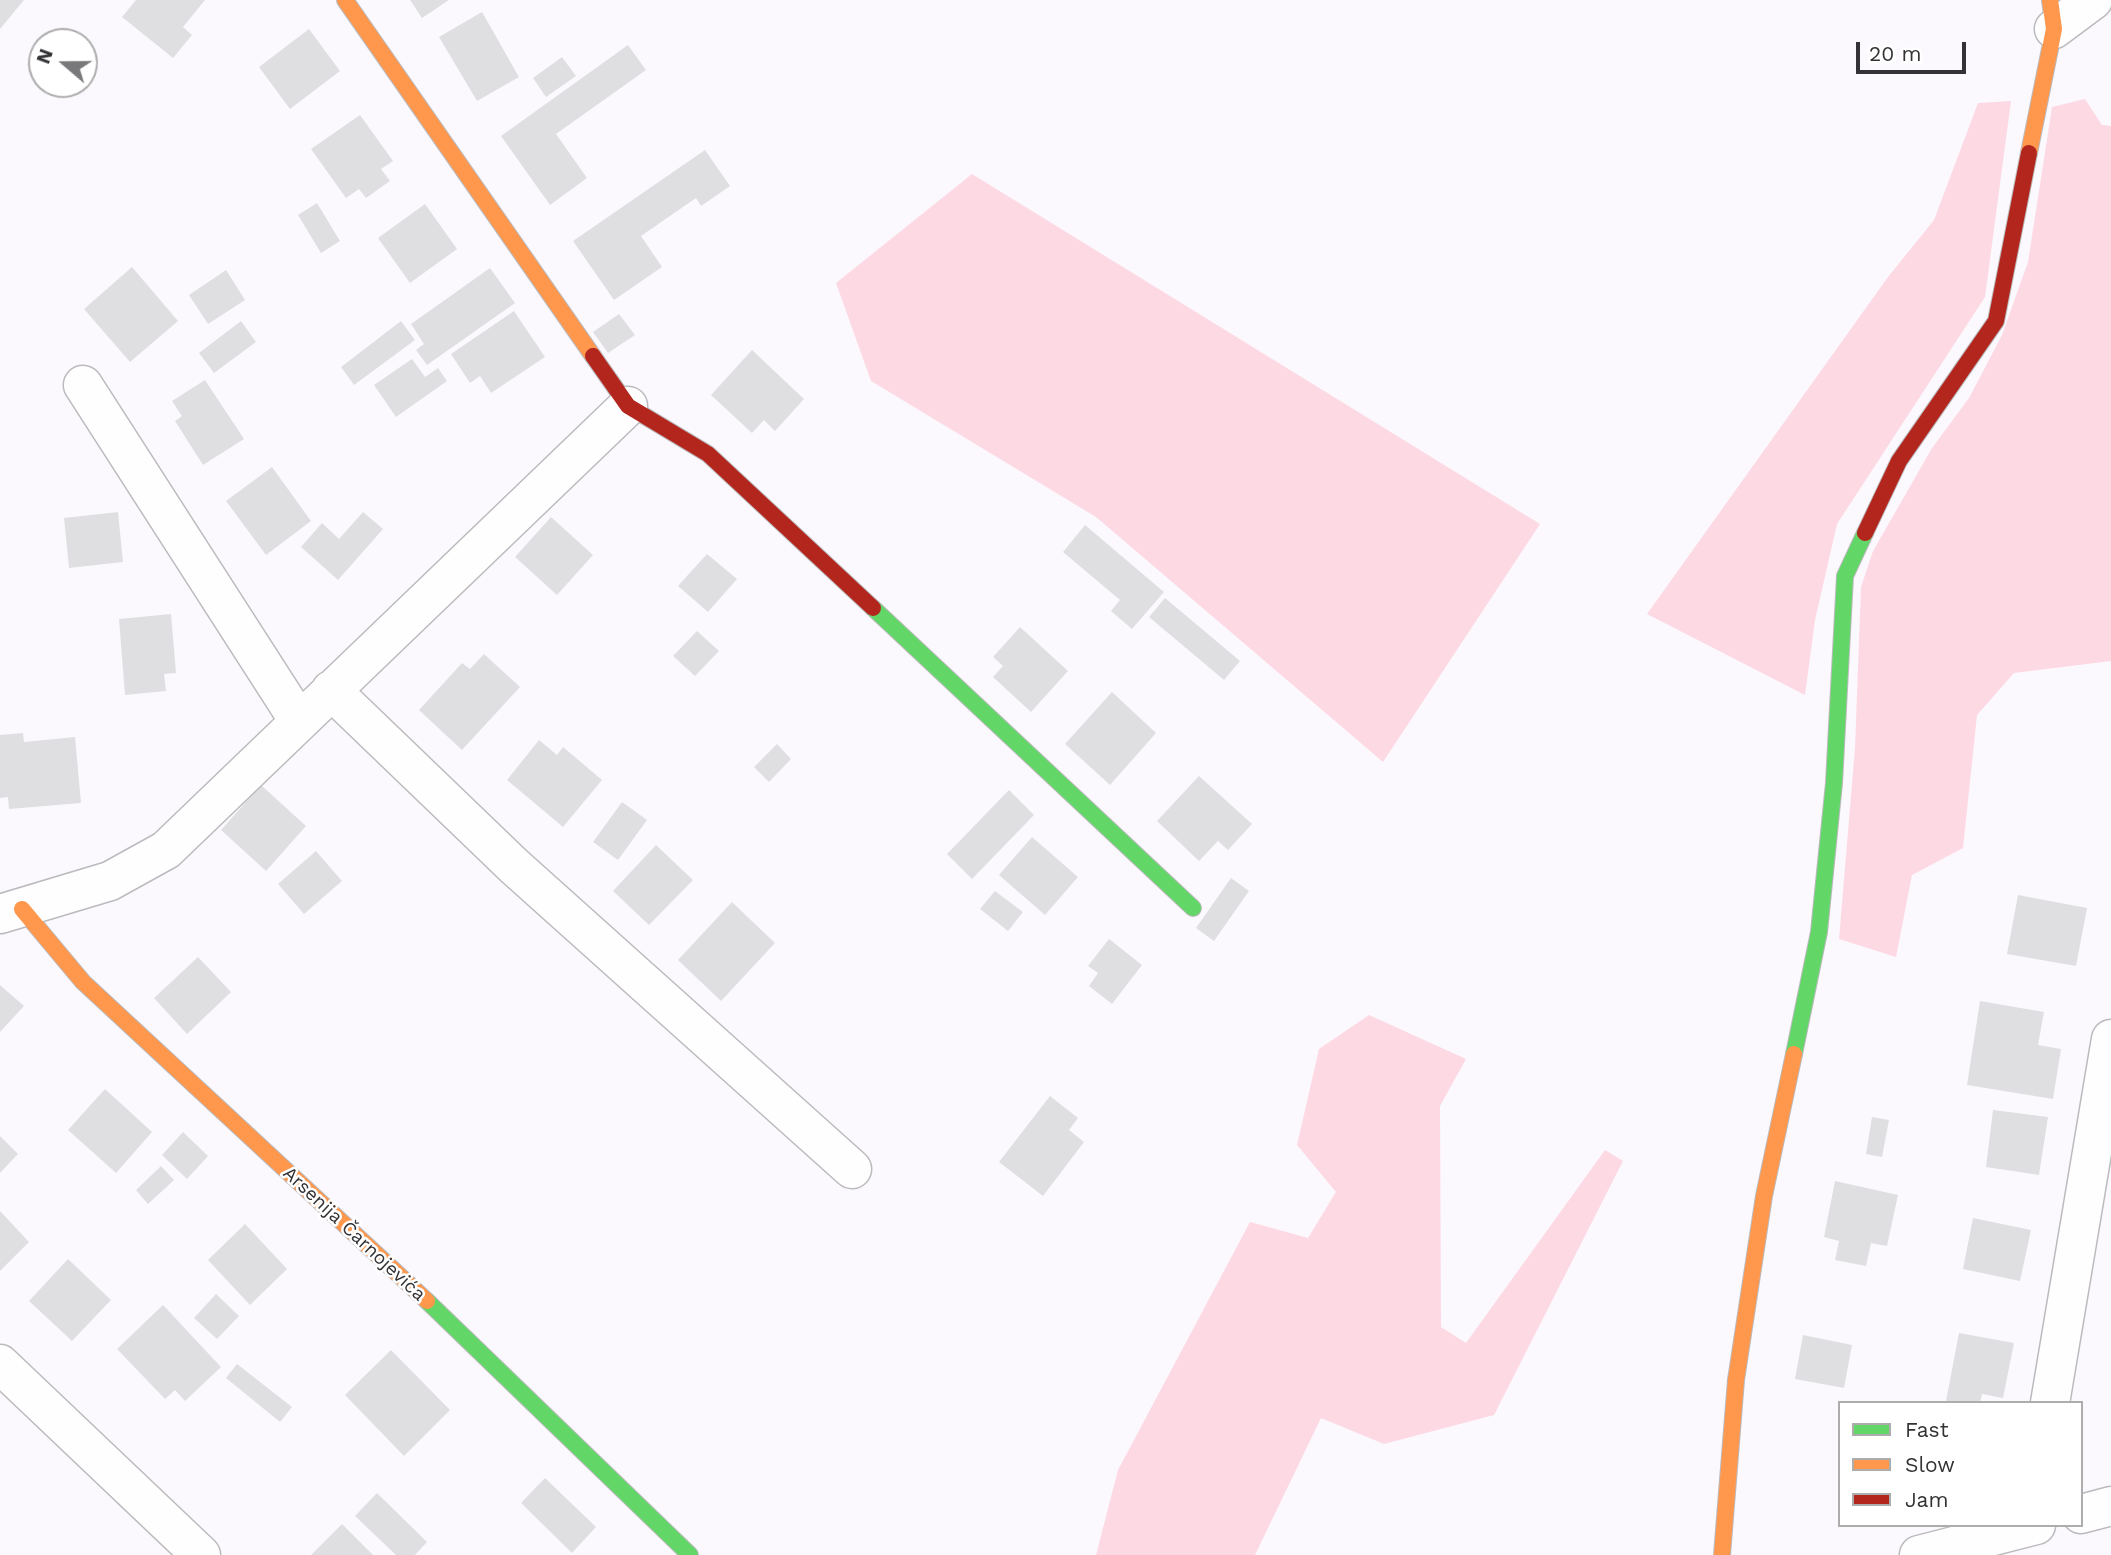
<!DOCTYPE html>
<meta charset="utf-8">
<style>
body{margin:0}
#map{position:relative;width:2111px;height:1555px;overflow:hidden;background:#fbf9fd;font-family:"Work Sans",sans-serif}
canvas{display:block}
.legend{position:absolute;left:1838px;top:1401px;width:245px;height:126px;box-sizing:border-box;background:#fff;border:2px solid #adadae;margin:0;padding:9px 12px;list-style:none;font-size:21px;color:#333235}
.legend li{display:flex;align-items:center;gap:14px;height:35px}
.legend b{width:35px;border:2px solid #adadae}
.north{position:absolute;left:28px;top:28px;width:70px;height:70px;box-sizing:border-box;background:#fff;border:2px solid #adadae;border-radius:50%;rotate:290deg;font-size:19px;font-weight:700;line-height:28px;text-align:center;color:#333235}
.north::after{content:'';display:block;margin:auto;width:24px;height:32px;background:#79787b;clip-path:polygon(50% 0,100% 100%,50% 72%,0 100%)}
.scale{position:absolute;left:1856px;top:42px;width:110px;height:32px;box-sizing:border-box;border:4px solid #333235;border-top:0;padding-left:9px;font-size:21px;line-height:24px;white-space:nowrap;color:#333235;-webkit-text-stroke:5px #fff;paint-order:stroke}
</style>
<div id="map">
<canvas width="2111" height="1555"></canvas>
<ul class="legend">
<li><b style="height:9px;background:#63d668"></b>Fast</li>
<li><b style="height:9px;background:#ff974d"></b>Slow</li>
<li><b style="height:9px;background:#b3261e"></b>Jam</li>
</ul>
<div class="north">N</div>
<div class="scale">20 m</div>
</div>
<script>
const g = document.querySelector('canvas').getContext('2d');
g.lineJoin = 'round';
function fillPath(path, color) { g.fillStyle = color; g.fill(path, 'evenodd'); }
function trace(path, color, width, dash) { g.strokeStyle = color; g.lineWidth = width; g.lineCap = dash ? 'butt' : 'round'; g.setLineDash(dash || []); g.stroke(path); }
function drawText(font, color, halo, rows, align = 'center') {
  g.font = font + ' "Work Sans",sans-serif'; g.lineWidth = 5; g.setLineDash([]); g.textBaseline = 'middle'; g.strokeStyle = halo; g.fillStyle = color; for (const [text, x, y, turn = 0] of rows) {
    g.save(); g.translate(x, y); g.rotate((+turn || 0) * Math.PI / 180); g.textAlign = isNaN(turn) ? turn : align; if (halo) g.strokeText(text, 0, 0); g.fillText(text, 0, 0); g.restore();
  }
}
const green = new Path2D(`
 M2085 99 2102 125 2111 126V661L2014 673 1977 715 1963 848 1912 875 1896 957 1839 939 1855 748 1861 587 1873 551 1932 448 1969 398 2002 335 2028 262 2052 107Z
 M2011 101 1985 297 1837 524 1815 620 1805 695 1647 614 1888 277 1934 220 1978 103Z
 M972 174 1540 524 1383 762 1096 517 871 381 836 283Z
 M1369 1015 1466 1059 1440 1106 1441 1327 1466 1343 1605 1150 1623 1161 1494 1415 1384 1444 1321 1418 1255 1555H1096L1118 1470 1250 1222 1308 1238 1336 1192 1297 1145 1319 1049Z`);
const building = new Path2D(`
 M0 0H24L0 29Z
 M136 0H205L183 27 192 35 173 58 122 17Z
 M410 0H449L422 18Z
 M482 12 519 77 477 101 439 37Z
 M309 29 340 71 290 109 259 67Z
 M628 45 646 70 556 134 587 178 550 205 501 136Z
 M562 57 576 76 546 97 533 78Z
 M360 115 393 161 381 169 390 181 366 198 359 189 346 198 311 149Z
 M705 150 730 186 701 206 696 198 641 236 662 267 614 300 573 241Z
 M317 203 340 241 321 253 298 215Z
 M425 204 457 249 410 283 378 238Z
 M132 267 178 321 130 362 84 309Z
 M490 268 515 303 427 365 416 350 424 344 411 324Z
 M226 270 245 300 208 324 189 295Z
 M514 311 545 357 491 393 480 376 470 383 451 354Z
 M619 314 635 335 608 353 593 332Z
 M241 321 256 342 214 373 199 353Z
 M401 321 415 340 354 385 341 367Z
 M752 350 804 399 775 431 764 420 752 433 711 395Z
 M412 359 425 377 438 368 447 381 396 417 374 385Z
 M205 380 244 439 203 465 175 421 182 416 172 401Z
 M272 467 311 521 266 555 226 501Z
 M118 512 123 562 69 568 64 518Z
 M363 512 383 529 338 580 301 547 322 523 339 539Z
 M551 517 593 555 557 595 515 557Z
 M1085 525 1164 592 1132 629 1111 611 1120 600 1063 552Z
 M707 554 737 579 708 612 678 586Z
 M1165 598 1240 661 1224 680 1149 617Z
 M171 614 176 673 164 674 166 691 125 695 119 619Z
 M1020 627 1068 671 1031 712 993 677 1003 666 993 657Z
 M697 631 719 651 695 676 673 656Z
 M484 654 520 687 462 750 419 710 462 663 470 669Z
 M1112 692 1156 733 1110 785 1065 744Z
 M23 733 24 742 75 737 81 803 9 809 8 797 0 798V735Z
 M539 740 557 755 563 747 602 780 563 827 507 780Z
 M777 744 791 759 769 782 754 767Z
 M1199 776 1252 824 1228 850 1218 841 1199 861 1157 821Z
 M261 785 306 826 266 871 221 830Z
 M1009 790 1034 815 972 879 947 854Z
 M622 802 647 820 618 860 593 842Z
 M1032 837 1078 877 1045 915 999 875Z
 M656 845 693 880 649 925 613 891Z
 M316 851 342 881 304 914 278 884Z
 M1231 878 1249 891 1214 941 1196 928Z
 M995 891 1023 912 1008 931 980 909Z
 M2018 895 2087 908 2076 966 2007 954Z
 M732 902 775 943 721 1001 678 960Z
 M1109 939 1142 965 1112 1004 1089 986 1098 973 1088 966Z
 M198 957 231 992 187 1034 154 998Z
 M0 985 24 1006 0 1032Z
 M1980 1001 2044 1012 2038 1045 2061 1049 2053 1099 1967 1085Z
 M105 1089 152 1132 116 1173 68 1130Z
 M1050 1096 1078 1118 1069 1130 1084 1142 1043 1196 999 1162Z
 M1993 1110 2048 1117 2039 1175 1986 1167Z
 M1872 1117 1889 1120 1882 1157 1866 1154Z
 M183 1132 208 1156 187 1179 162 1155Z
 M0 1136 18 1154 0 1173Z
 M161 1166 174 1180 148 1204 136 1190Z
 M1835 1181 1898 1195 1887 1246 1871 1243 1866 1266 1835 1260 1839 1241 1824 1237Z
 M0 1211 29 1242 0 1271Z
 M1973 1218 2031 1230 2020 1281 1963 1269Z
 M245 1224 287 1269 250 1305 208 1260Z
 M68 1259 111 1300 72 1341 29 1301Z
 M216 1294 239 1316 217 1339 194 1318Z
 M163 1305 221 1367 185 1401 175 1390 165 1399 117 1349Z
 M1959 1333 2014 1343 2003 1398 1982 1394 1980 1403 1946 1401Z
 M1803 1335 1852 1345 1844 1388 1795 1379Z
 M391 1350 450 1410 404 1456 345 1395Z
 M237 1364 292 1407 280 1422 226 1378Z
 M545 1478 596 1527 572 1553 521 1503Z
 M377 1493 427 1542 415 1555H396L355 1516Z
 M342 1524 373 1555H311Z`);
const street = new Path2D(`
 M2054 29 2093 0
 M83 385 299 721
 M331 690 514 866 852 1169
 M0 914 110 881 166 850 628 406
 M0 1364 201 1555
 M2050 1403 2111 1039
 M2081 1514 2111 1506
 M1919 1555 2036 1525`);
const fast = new Path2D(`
 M873 608 1193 908
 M1794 1054 1819 932 1834 783 1845 576 1865 533
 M427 1301 690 1555`);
const slow = new Path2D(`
 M345 0 593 356
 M2029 153 2054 29 2050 0
 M22 909 83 982 427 1301
 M1722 1555 1736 1380 1764 1196 1794 1054`);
const jam = new Path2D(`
 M593 356 628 406 708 454 873 608
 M1865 533 1899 461 1996 321 2029 153`);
const streetNames = [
 ["Arsenija Čarnojevića",354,1234,43]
];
fillPath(green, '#fdd9e4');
fillPath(building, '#dfdfe2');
trace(street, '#bbbabd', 41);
trace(fast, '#bbbabd', 18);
trace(slow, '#bbbabd', 18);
trace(jam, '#bbbabd', 18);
trace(street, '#fefeff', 38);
trace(fast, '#63d668', 16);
trace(slow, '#ff974d', 16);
trace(jam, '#b3261e', 16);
drawText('19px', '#333235', '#fff', streetNames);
</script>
